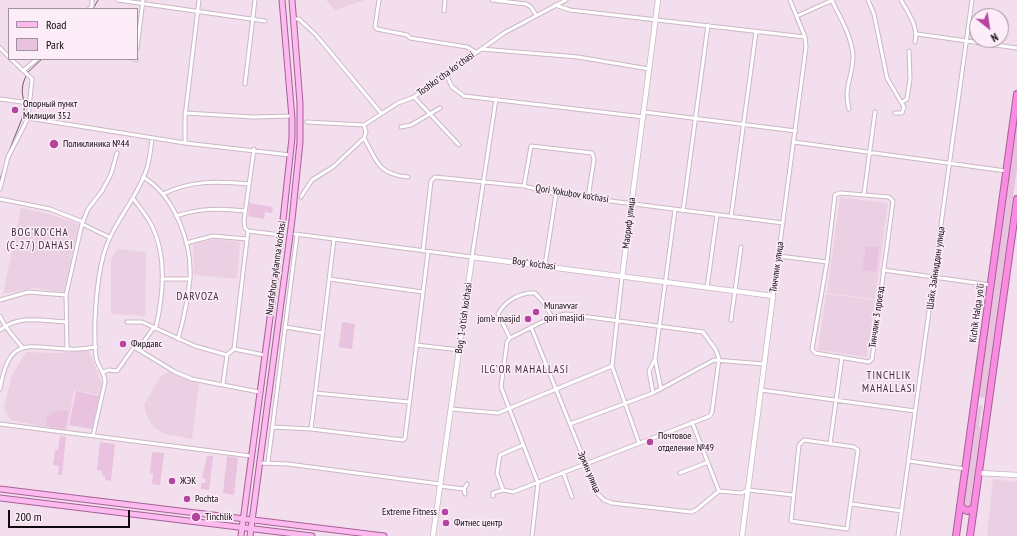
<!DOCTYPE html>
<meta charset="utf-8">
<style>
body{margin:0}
#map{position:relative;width:1017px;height:536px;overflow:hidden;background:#f3deed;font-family:"PT Sans Narrow",sans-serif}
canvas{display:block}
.legend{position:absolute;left:8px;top:8px;width:130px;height:52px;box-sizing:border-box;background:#fdedf9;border:1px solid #9e929b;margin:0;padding:5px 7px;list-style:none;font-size:12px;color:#10090e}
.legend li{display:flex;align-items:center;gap:8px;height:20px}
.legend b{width:20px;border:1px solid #9e929b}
.north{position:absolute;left:969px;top:8px;width:40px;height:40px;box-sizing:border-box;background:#fdedf9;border:1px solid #9e929b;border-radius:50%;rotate:150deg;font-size:11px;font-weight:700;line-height:16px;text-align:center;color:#10090e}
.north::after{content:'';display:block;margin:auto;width:14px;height:18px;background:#b444a0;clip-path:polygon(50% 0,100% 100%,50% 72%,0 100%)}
.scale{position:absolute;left:8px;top:510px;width:122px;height:18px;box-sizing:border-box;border:2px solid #10090e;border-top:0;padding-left:5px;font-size:12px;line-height:14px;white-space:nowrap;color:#10090e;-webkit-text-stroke:3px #fdedf9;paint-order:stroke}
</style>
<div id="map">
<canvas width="1017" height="536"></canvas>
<ul class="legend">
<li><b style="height:5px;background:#fbbbee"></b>Road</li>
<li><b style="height:11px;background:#e8c2de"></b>Park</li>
</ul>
<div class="north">N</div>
<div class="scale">200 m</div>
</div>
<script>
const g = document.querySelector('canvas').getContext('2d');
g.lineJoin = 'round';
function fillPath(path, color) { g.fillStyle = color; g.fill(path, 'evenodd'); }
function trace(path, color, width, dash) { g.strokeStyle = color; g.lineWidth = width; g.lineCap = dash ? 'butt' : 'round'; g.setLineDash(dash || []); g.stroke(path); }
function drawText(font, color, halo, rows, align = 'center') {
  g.font = font + ' "PT Sans Narrow",sans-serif'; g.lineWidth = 3; g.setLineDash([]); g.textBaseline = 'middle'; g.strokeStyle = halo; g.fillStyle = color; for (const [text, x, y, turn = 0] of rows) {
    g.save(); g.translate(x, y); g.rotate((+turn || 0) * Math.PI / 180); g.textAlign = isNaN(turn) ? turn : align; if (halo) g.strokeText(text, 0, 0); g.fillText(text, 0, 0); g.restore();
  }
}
const built = new Path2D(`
 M326 0H365L335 10Z
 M840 197 888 203 875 299 827 293Z
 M21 208 49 214 79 224 64 292 33 288 3 294Z
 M217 239 240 242 237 279 194 275 193 244Z
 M118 249 146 252 145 316 111 314V262L113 255Z
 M826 294 875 300 867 357 818 350Z
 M88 349 102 383 100 395 74 390 67 431 10 420 4 408 12 375 26 352 60 353Z
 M168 372 199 384 192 439 165 434 154 428 146 414 144 404 161 376Z
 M993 479 1017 482V536H987Z`);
const green = new Path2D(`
 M1017 117V168L985 398 978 397Z
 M249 203 273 207 272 213 265 212 264 219 248 216Z
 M866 246 879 247 876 272 862 270Z
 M342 322 355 324 352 349 339 347Z
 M76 391 99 396 92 429 69 425Z
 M979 405 982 406 979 425 981 429 970 506 963 505 975 419 977 417Z
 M57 410 69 411 65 429 46 426 47 417Z
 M60 436 66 437 62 475H58L59 466 53 465 55 450H58Z
 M100 442 115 444 111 481 105 480V476L102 475V471L97 470Z
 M152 452 164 453 160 485 152 484 153 474 150 473Z
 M207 456H213L209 490 201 489V483H205L206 479 202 478Z
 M227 456 238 458 234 495 223 493Z`);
const stream = new Path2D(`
 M93 9 98 0
 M27 73 42 59
 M24 101C21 92 22 84 26 76
 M7 156 23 116 25 104
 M0 179 5 165`);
const street = new Path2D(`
 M118 0 265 21
 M379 0 375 27 377 29 407 35 410 38 467 47 476 52
 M492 0 526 4 531 7 536 15
 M868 0 874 14 887 78 904 107 902 113H895
 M901 0C908 13 919 27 915 42
 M832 1C840 17 852 37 853 56 853 77 843 87 849 109
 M555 5 570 10 805 37
 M89 9 92 6V0
 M444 11 445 0
 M797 16 833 0
 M293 19H299L316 35 381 113
 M917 34 1017 48
 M0 48 9 57
 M137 48 143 0
 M481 49 578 57 649 69
 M11 59 32 79 28 118
 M136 60V59
 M24 70 37 59
 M446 74 452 87 464 96 644 117
 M245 84 255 0
 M414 97 459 145
 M0 99 29 103
 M902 102 907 99 910 79 909 51
 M644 112 796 131
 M185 113 253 117 292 116
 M28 118 185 143 290 155
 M307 122 364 125 398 103 414 97 504 33 566 0
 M401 127 411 125 440 108
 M364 138C378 163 378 174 408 177
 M794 142 1006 171
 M185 143V117L199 0
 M143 177C174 195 192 242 190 278 188 299 184 318 178 339
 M524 186 531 146 592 153 594 159 588 198
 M0 189 8 157 28 118
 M840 193 889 197 893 201 872 359 869 362 815 353 812 349 827 262 835 195Z
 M163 194C191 180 219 181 249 184
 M864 194 875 112
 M301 197 312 180 333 167 364 138 366 132 364 125
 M133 198C139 207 147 216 152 226 167 256 163 296 156 327
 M0 199 50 209 83 222
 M683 211 708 25
 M176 216C201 208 219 208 245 211
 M731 217 756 32
 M82 224 109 237
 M248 231 245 228 244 221 254 149
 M295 234 472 257 496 99
 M186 243 213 236 247 239 248 231 281 235
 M423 251 431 181 435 177 524 186 556 194 783 223
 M779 256 827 262
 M545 265 556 194
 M883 270 991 285
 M622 277 612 366 639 443
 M162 279H189
 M329 279 423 292
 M707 288 717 215
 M773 296 806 47 805 37 790 0
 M0 300 28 292 66 295
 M0 316C4 327 15 338 22 347
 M731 320 741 247
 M127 322H142L195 346 227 355
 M285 327 323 333
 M531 327 598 494 604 500 612 503 691 512 696 510 719 491 741 493 748 490 793 495
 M0 330C20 314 42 321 66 322
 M510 338 498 314C505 301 520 292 535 293L543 302 552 317
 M416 345 460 350
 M67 349 66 295 82 224 88 209 102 191 111 174 117 153
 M234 349 264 355
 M138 350 154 327
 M103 372 109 370 117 371 134 347 175 372 192 379 259 392
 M223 384 227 355 234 349 247 239
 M0 389C9 334 28 348 71 349 79 350 88 348 96 347
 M661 389 655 359 675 210
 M761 390 915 411
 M315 393 409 402
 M653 393 649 371 655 359
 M451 409 498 413 612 366
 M692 422 719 491
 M0 424 251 456
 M570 424 653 393 714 360 764 364
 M272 427 311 429 403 440 405 438 428 252
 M311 429 334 239
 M93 436 105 382C105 372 97 366 96 357 93 329 96 284 103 257 111 224 137 200 147 168 150 158 151 148 152 138
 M804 440 854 447 858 450 847 529 791 521 799 445Z
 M830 444 842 357
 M523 445 500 455 497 473 503 490 513 492 710 416 712 412 719 359 716 350 703 332 566 314 552 317 510 338 507 342 501 387 538 483 532 536
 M909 461 965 469
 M268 462 297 235
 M259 463 288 464 440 484
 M563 472 572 497
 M680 473 708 462
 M440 486 464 489
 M465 494 464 489 467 484
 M493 496V493L503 490
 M852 504 902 511
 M898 536 972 0`);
const secondary = new Path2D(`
 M622 277 658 0
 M979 473 1017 475
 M433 536 472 257 773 296 742 536`);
const primary = new Path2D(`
 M0 489 384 536
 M0 498 312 536
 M241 536 283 220 292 138V118L282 0
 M250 536 292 220 300 142V103L292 0`);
const highway = new Path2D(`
 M960 506 967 511 974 508
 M956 536 1017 94
 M970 536 1017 199`);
const markers = [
 [15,110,4,"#b444a0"],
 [54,144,5,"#b444a0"],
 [536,312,4,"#b444a0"],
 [528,319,4,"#b444a0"],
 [123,344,4,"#b444a0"],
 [650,442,4,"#b444a0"],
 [172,481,4,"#b444a0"],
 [187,499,4,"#b444a0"],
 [445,512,4,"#b444a0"],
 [196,517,5,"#b444a0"],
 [446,523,4,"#b444a0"]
];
const streetNames = [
 ["Toshkoʻcha koʻchasi",446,74,-36],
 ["Qori Yokubov ko'chasi",572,194,9],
 ["Маориф улица",629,223,-83],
 ["Bog' ko'chasi",534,264,8],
 ["Тинчлик улица",777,267,-82],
 ["Nurafshon aylanma ko'chasi",276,268,-82],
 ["Шайх Зайниддин улица",936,268,-82],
 ["Kichik Halqa yo'li",977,313,-82],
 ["Тинчлик 3 проезд",877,317,-82],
 ["Bog' 1-o'tish ko'chasi",464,318,-82],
 ["Эркин улица",589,472,67]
];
const poiNames = [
 ["Опорный пункт",23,104],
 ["Милиции 352",23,116],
 ["Поликлиника №44",63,144],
 ["Munavvar",544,306],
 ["qori masjidi",544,318],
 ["jom'e masjid",520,319,"right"],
 ["Фирдавс",131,344],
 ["Почтовое",658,436],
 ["отделение №49",658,448],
 ["ЖЭК",180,481],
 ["Pochta",195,499],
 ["Extreme Fitness",437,512,"right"],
 ["Tinchlik",205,517],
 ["Фитнес центр",454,523]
];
const neighbourhoodNames = [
 ["BOG'KO'CHA",40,233],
 ["(C-27) DAHASI",40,246],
 ["DARVOZA",198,297],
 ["ILG'OR MAHALLASI",525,370],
 ["TINCHLIK",889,376],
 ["MAHALLASI",889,389]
];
fillPath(built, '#ebd0e4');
fillPath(green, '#e8c2de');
trace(stream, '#785a70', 1);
trace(street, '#cbb7c6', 5);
trace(secondary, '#cbb7c6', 6);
trace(primary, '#a75f98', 7);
trace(highway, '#a75f98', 8);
trace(street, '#fff', 3);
trace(secondary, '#fff', 4.5);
trace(primary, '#fbbbee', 5);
trace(highway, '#f88de2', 6);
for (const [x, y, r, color] of markers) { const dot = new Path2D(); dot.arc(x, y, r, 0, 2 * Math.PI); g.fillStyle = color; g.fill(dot); trace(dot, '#fdedf9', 1.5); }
drawText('10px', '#10090e', '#fdedf9', streetNames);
drawText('10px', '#10090e', '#fdedf9', poiNames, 'left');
g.letterSpacing = '1px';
drawText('11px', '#3f2f3b', '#fdedf9', neighbourhoodNames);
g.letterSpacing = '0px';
</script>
